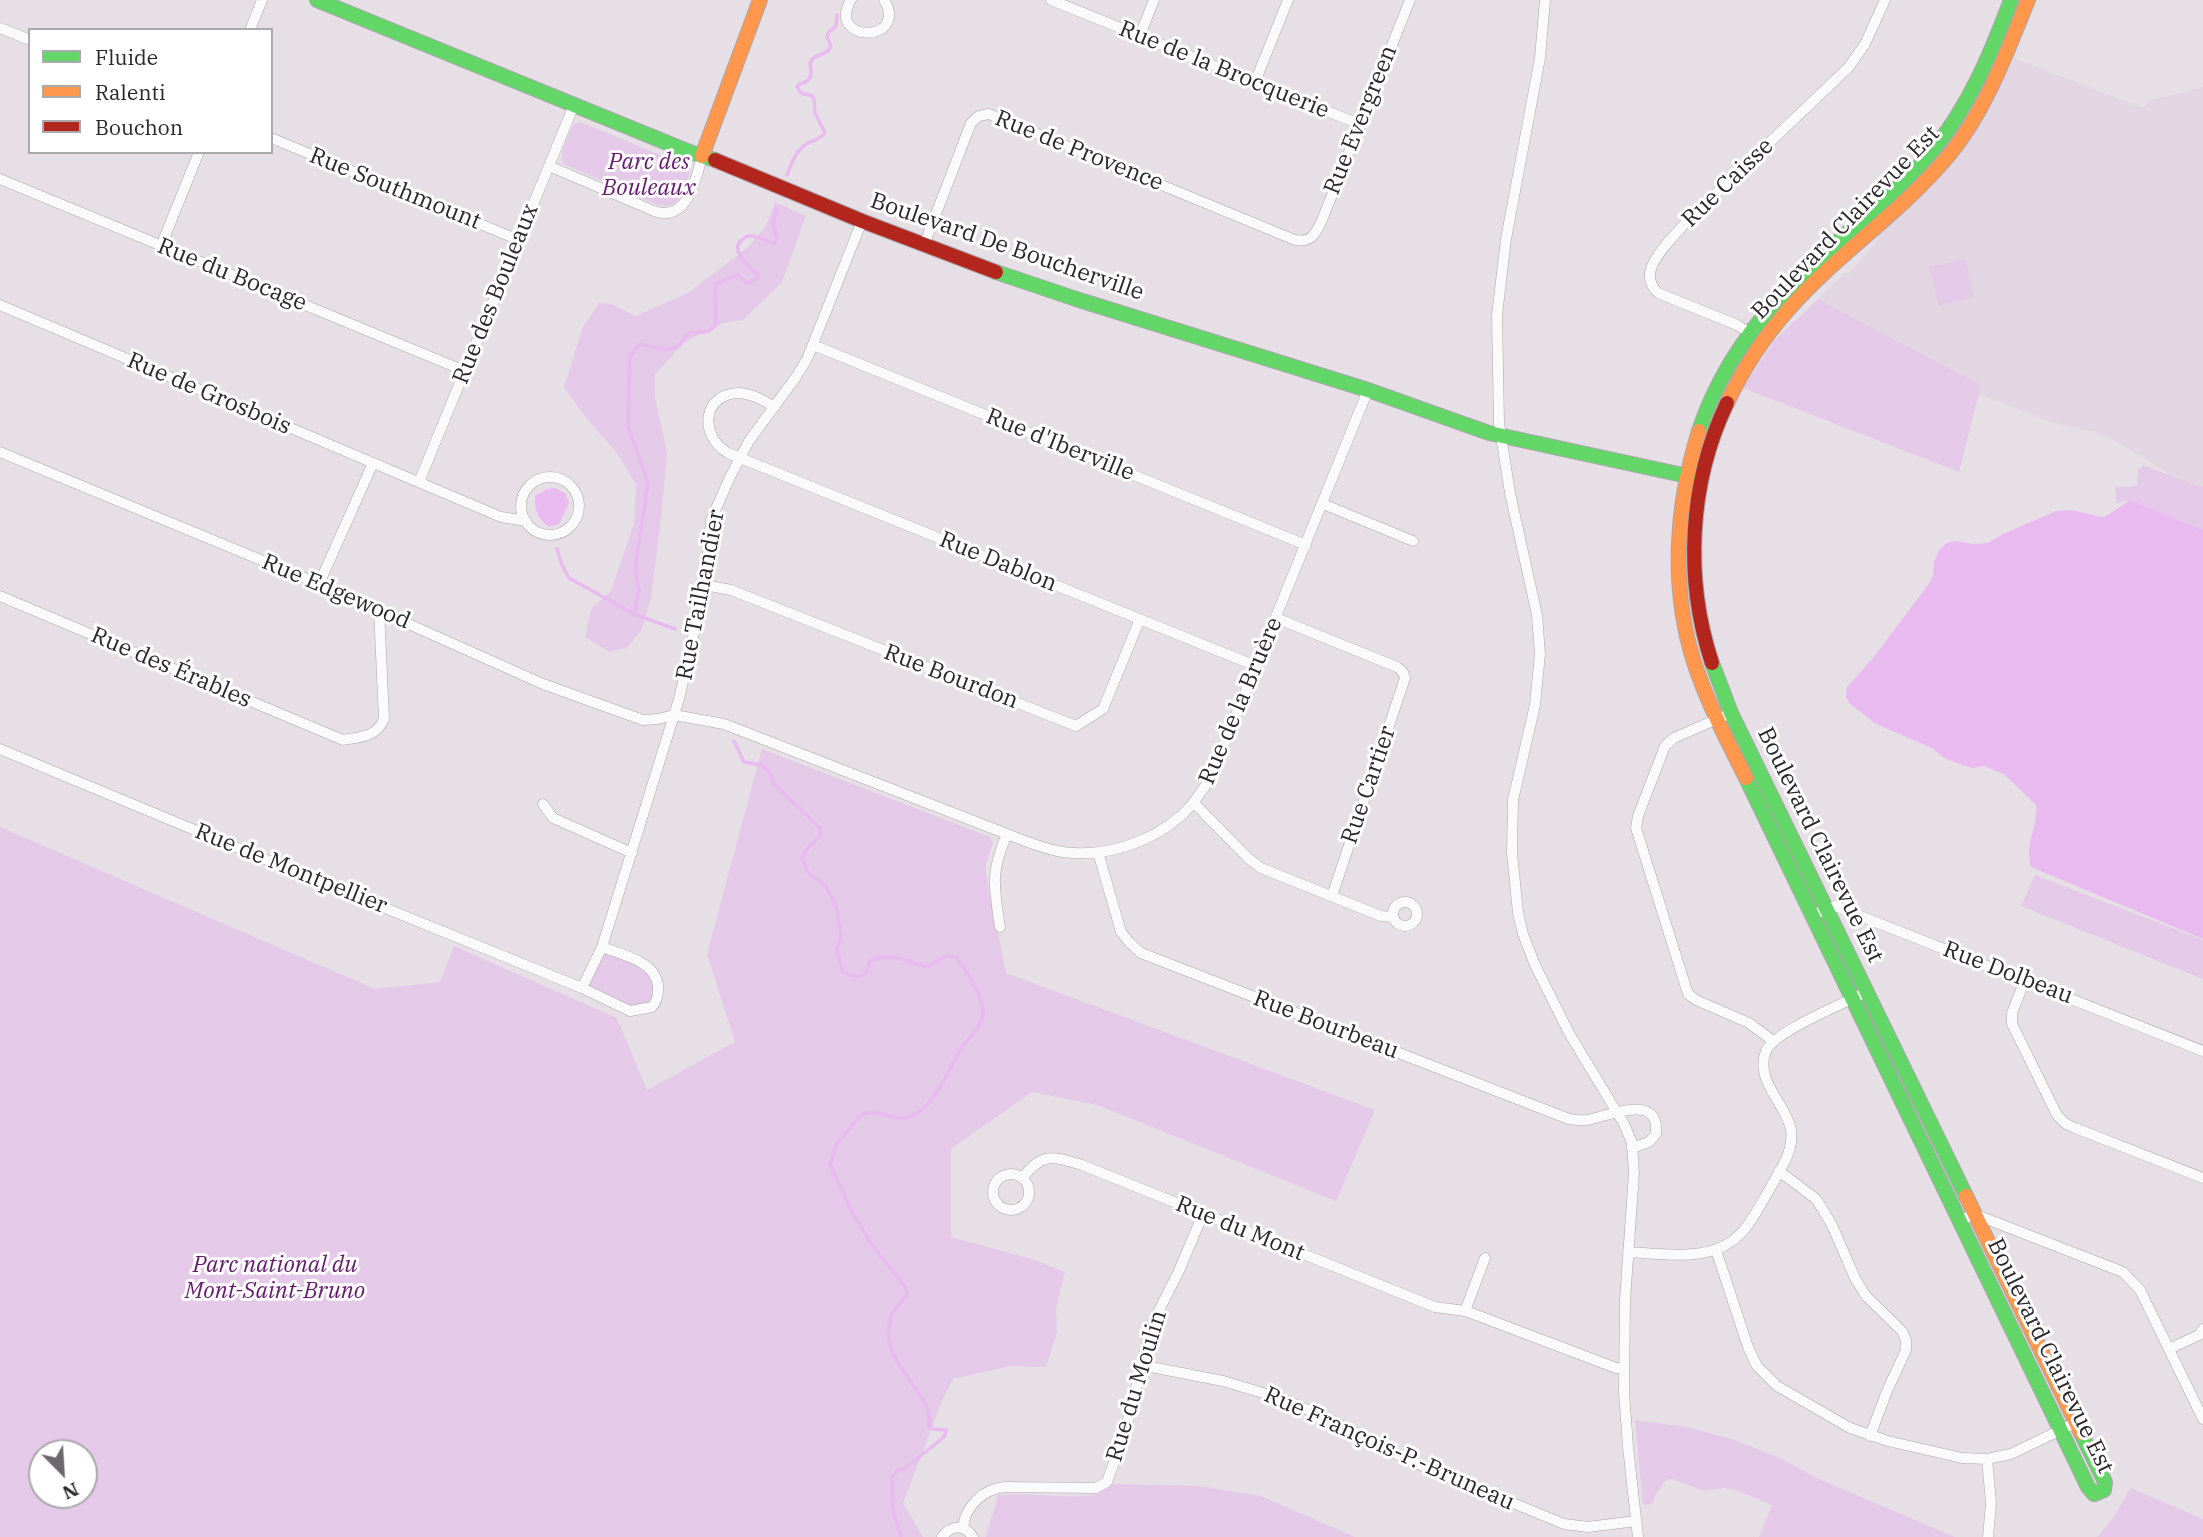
<!DOCTYPE html>
<meta charset="utf-8">
<style>
body{margin:0}
#map{position:relative;width:2203px;height:1537px;overflow:hidden;background:#e6e0e6;font-family:"IBM Plex Serif",serif}
canvas{display:block}
.legend{position:absolute;left:28px;top:28px;width:245px;height:126px;box-sizing:border-box;background:#fff;border:2px solid #aaa9ab;margin:0;padding:9px 12px;list-style:none;font-size:21px;color:#2b272c}
.legend li{display:flex;align-items:center;gap:14px;height:35px}
.legend b{width:35px;border:2px solid #aaa9ab}
.north{position:absolute;left:28px;top:1439px;width:70px;height:70px;box-sizing:border-box;background:#fff;border:2px solid #aaa9ab;border-radius:50%;rotate:156deg;font-size:19px;font-weight:700;line-height:28px;text-align:center;color:#2b272c}
.north::after{content:'';display:block;margin:auto;width:24px;height:32px;background:#6c686d;clip-path:polygon(50% 0,100% 100%,50% 72%,0 100%)}
</style>
<div id="map">
<canvas width="2203" height="1537"></canvas>
<ul class="legend">
<li><b style="height:9px;background:#63d668"></b>Fluide</li>
<li><b style="height:9px;background:#ff974d"></b>Ralenti</li>
<li><b style="height:9px;background:#b3261e"></b>Bouchon</li>
</ul>
<div class="north">N</div>
</div>
<script>
const g = document.querySelector('canvas').getContext('2d');
g.lineJoin = 'round';
function fillPath(path, color) { g.fillStyle = color; g.fill(path, 'evenodd'); }
function trace(path, color, width, dash) { g.strokeStyle = color; g.lineWidth = width; g.lineCap = dash ? 'butt' : 'round'; g.setLineDash(dash || []); g.stroke(path); }
function drawText(font, color, halo, rows, align = 'center') {
  g.font = font + ' "IBM Plex Serif",serif'; g.lineWidth = 6; g.setLineDash([]); g.textBaseline = 'middle'; g.strokeStyle = halo; g.fillStyle = color; for (const [text, x, y, turn = 0] of rows) {
    g.save(); g.translate(x, y); g.rotate((+turn || 0) * Math.PI / 180); g.textAlign = isNaN(turn) ? turn : align; if (halo) g.strokeText(text, 0, 0); g.fillText(text, 0, 0); g.restore();
  }
}
const built = new Path2D(`
 M2014 58 2140 107 2146 106 2150 100 2203 87V489L2180 481 2114 440 2094 432 2051 422 1979 394 1981 385 1818 299 1845 273H1849L1878 240V236L1930 188 1958 156 1994 101Z`);
const green = new Path2D(`
 M580 122 690 167C690 177 683 197 675 203 670 207 664 206 658 205L564 164C557 153 569 137 573 125Z
 M775 202 806 216 782 282 743 320 723 323 685 342 655 374V398L667 453 661 518 651 598 642 629 627 648 609 652 585 637 591 609 611 591 634 524 636 484 617 453 584 415 564 387 582 329 599 303 611 304 636 316 689 292 747 248 766 226Z
 M1965 259 1974 297 1939 306 1929 267Z
 M1818 299 1981 385 1959 472 1743 388 1774 341Z
 M2143 465 2203 488V530L2130 500 2116 503 2115 487 2137 486 2138 470Z
 M762 749 990 837 993 843 986 864V874L1006 973 1375 1110 1336 1201 1097 1105 1032 1092 951 1149V1237L1032 1259 1065 1272 1056 1309 1057 1332 1046 1367 1011 1366 953 1379 942 1401 903 1503 923 1537H0V827L375 989 440 982 454 946 617 1018 647 1090 735 1042 707 954ZM42 1453H84V1495H42Z
 M2035 875 2203 940V979L2021 906Z
 M602 947 652 970 656 1002 630 1011 582 988Z
 M1635 1420 1687 1427 1735 1440 1780 1458 1819 1479 1955 1537H1759L1772 1505 1736 1490 1724 1488 1704 1491 1672 1479 1666 1480 1656 1494 1652 1504 1643 1505Z
 M1112 1484 1199 1486 1261 1496 1355 1537H986L998 1495C1030 1492 1063 1499 1093 1495 1101 1493 1107 1489 1112 1484Z
 M2131 1488 2203 1519V1537H2097L2113 1518Z`);
const water = new Path2D(`
 M555 488 565 493 569 503 559 524 549 527C538 518 534 511 535 496L547 489Z
 M2130 500 2203 530V939L2031 867C2024 843 2038 829 2036 805L2004 774 1984 766 1973 768 1962 765 1944 758 1932 748 1876 724 1849 703 1846 697 1847 687 1873 658 1928 585 1933 576 1934 562 1939 550 1947 543 1957 541 1973 544 1988 543 2003 534 2056 511 2072 510 2102 517 2108 515Z`);
const stream = new Path2D(`
 M787 175C792 162 796 149 810 142 817 139 820 139 825 133L815 113 814 99 812 96 801 93 797 87 799 84C812 81 812 76 810 63L813 58C821 53 827 55 831 46L827 37 829 32 836 26 837 15
 M557 549 562 565 569 578 634 614
 M675 629 634 614 639 590 635 570 648 483 628 426 630 357 640 344C652 345 668 356 681 343 684 340 685 336 689 333 699 331 710 335 716 324L715 284 738 275 746 283 757 279 758 275C751 267 727 250 743 239 745 237 750 235 753 236 761 237 767 242 775 243L777 239 773 223 777 209
 M734 741 744 762 761 765 767 769 775 785 820 828C823 841 813 840 807 849 806 850 803 857 802 859L808 873 826 886 837 909 841 936 837 948 842 971C848 975 862 981 867 971 868 968 869 964 870 961 889 952 908 961 927 967L946 956 956 957C966 971 981 992 983 1010 984 1026 967 1039 959 1052 947 1073 932 1113 905 1118 895 1120 887 1114 878 1113 873 1112 867 1113 862 1114L836 1145 830 1165 853 1214 872 1245 906 1288 907 1294C902 1301 893 1309 891 1317 875 1361 937 1395 929 1426L933 1429 946 1430 944 1437 907 1467 896 1471 892 1478 893 1510 901 1537`);
const street = new Path2D(`
 M851 0C825 44 910 43 884 0
 M1051 0 1359 124
 M1545 0 1540 58 1506 239 1497 315 1499 423 1510 493 1537 615 1540 654 1535 705 1513 800 1512 853 1518 913 1523 934 1535 965 1569 1033 1624 1124 1632 1143 1634 1173 1625 1300 1624 1392 1628 1447 1638 1537
 M0 28 30 40
 M250 30 262 0
 M1140 35 1154 0
 M1255 82 1288 0
 M271 138 519 240
 M549 166 654 211C687 223 696 180 702 156
 M0 179 465 371
 M924 245 971 123 979 116 989 114 1295 240C1311 243 1316 234 1322 220L1410 0
 M161 246 199 152
 M0 305 501 517 526 521
 M1750 333 1737 325 1658 293C1652 287 1649 281 1650 273 1652 256 1682 227 1694 214L1848 68 1865 44 1885 0
 M813 345 1306 545
 M775 407C764 401 751 393 738 393 703 394 698 435 728 453L1256 666
 M0 452 319 584 543 684 643 720 658 719 674 715 724 724 1007 834C1025 841 1044 849 1063 852 1105 858 1153 842 1184 813 1194 803 1202 791 1210 779L1368 390
 M521 506a29 29 0 1 1 58 0a29 29 0 1 1-58 0Z
 M419 482 574 105
 M1323 504 1413 541
 M319 584 373 463
 M705 585 731 590 1076 726 1103 709 1140 619
 M0 596 343 740C360 737 377 737 384 719L379 610
 M1276 618 1397 667 1403 672 1405 678 1332 896
 M1731 713 1674 738 1665 746 1638 816 1636 828 1688 994 1696 1000 1749 1023 1773 1041
 M0 749 262 858 582 988 630 1011 652 1007C658 1000 658 995 658 986 656 961 622 955 602 947
 M1194 803 1248 858 1261 868 1381 916 1393 917
 M543 804 553 818 632 853
 M1098 852 1121 932 1129 942 1141 953 1569 1119C1575 1120 1581 1121 1587 1120 1606 1117 1660 1091 1656 1134L1649 1142 1632 1148
 M1393 914a12 12 0 1 1 24 0a12 12 0 1 1-24 0Z
 M1812 915 1835 906 2203 1051
 M1000 927C994 886 990 873 1007 834
 M2025 980 2012 1013V1024L2057 1115 2066 1124 2075 1128 2203 1178
 M582 988 602 947 679 699 705 585 711 520 730 477 749 441 796 377 807 359 862 221
 M1779 1171 1816 1199 1831 1223 1855 1278 1866 1296 1902 1331 1906 1340V1350L1887 1391 1870 1436
 M993 1192a18 18 0 1 1 36 0a18 18 0 1 1-36 0Z
 M1022 1178C1043 1152 1052 1156 1082 1165L1435 1307 1465 1311 1479 1316 1616 1368 1624 1369
 M1960 1221 1974 1214 2123 1272 2140 1290 2203 1419
 M1716 1250 1748 1347 1757 1366 1777 1386 1850 1428 1888 1441 1962 1458 1987 1459 2011 1454 2075 1423
 M1628 1252C1668 1254 1715 1264 1744 1230 1755 1217 1763 1200 1772 1185 1781 1168 1794 1151 1791 1130 1786 1103 1754 1081 1766 1051 1775 1031 1845 1003 1866 992
 M1465 1311 1485 1258
 M2169 1349 2199 1335 2203 1329
 M1141 1365 1223 1381 1283 1399 1331 1420 1406 1459 1564 1524 1588 1527 1636 1521
 M1987 1459 1991 1503 1988 1537
 M963 1528C965 1506 983 1489 1005 1487L1096 1488 1107 1482 1125 1432 1152 1324 1178 1273 1203 1214
 M942 1537C951 1525 964 1524 973 1537`);
const fast = new Path2D(`
 M317 0 687 151 715 160
 M996 272 1076 299 1368 390 1489 433 1692 477
 M1699 431C1715 382 1744 337 1778 299 1826 246 1886 205 1932 151 1969 107 1991 53 2011 0
 M1712 663 1731 713 1966 1196
 M1746 778 2088 1487 2094 1494 2104 1490 2105 1482 2081 1433`);
const slow = new Path2D(`
 M702 156 760 0
 M1727 403C1743 369 1763 338 1788 310 1837 254 1901 213 1949 155 1986 110 2006 54 2028 0
 M1699 431C1676 505 1670 587 1694 662 1707 702 1727 740 1746 778
 M1966 1196 2081 1433`);
const jam = new Path2D(`
 M715 160 862 221 996 272
 M1712 663C1684 578 1689 483 1727 403`);
const streetNames = [
 ["Rue de la Brocquerie",1224,70,22],
 ["Rue Evergreen",1361,120,-68],
 ["Rue de Provence",1079,151,22],
 ["Rue Caisse",1728,183,-44],
 ["Rue Southmount",395,189,22],
 ["Boulevard Clairevue Est",1846,223,-46],
 ["Boulevard De Boucherville",1007,247,19],
 ["Rue du Bocage",232,275,22],
 ["Rue des Bouleaux",496,294,-68],
 ["Rue de Grosbois",209,394,23],
 ["Rue d'Iberville",1060,445,22],
 ["Rue Dablon",998,562,22],
 ["Rue Edgewood",336,592,23],
 ["Rue Tailhandier",701,595,-79],
 ["Rue des Érables",171,668,23],
 ["Rue Bourdon",951,677,21],
 ["Rue de la Bruère",1241,701,-67],
 ["Rue Cartier",1369,785,-71],
 ["Boulevard Clairevue Est",1820,845,64],
 ["Rue de Montpellier",291,869,22],
 ["Rue Dolbeau",2008,973,21],
 ["Rue Bourbeau",1326,1025,21],
 ["Rue du Mont",1240,1229,22],
 ["Boulevard Clairevue Est",2050,1356,64],
 ["Rue du Moulin",1137,1386,-73],
 ["Rue François-P.-Bruneau",1389,1449,24]
];
const parkNames = [
 ["Parc des",649,162],
 ["Bouleaux",649,188],
 ["Parc national du",275,1265],
 ["Mont-Saint-Bruno",275,1291]
];
fillPath(built, '#e2d6e3');
fillPath(green, '#e4c9e8');
fillPath(water, '#e9baf0');
trace(stream, '#e9baf0', 3.5);
trace(street, '#aba6ab', 11);
trace(fast, '#aba6ab', 16);
trace(slow, '#aba6ab', 16);
trace(jam, '#aba6ab', 16);
trace(street, '#fbfafb', 10);
trace(fast, '#63d668', 14);
trace(slow, '#ff974d', 14);
trace(jam, '#b3261e', 14);
drawText('23px', '#2b272c', '#fff', streetNames);
drawText('italic 23px', '#651a70', '#fff', parkNames);
</script>
